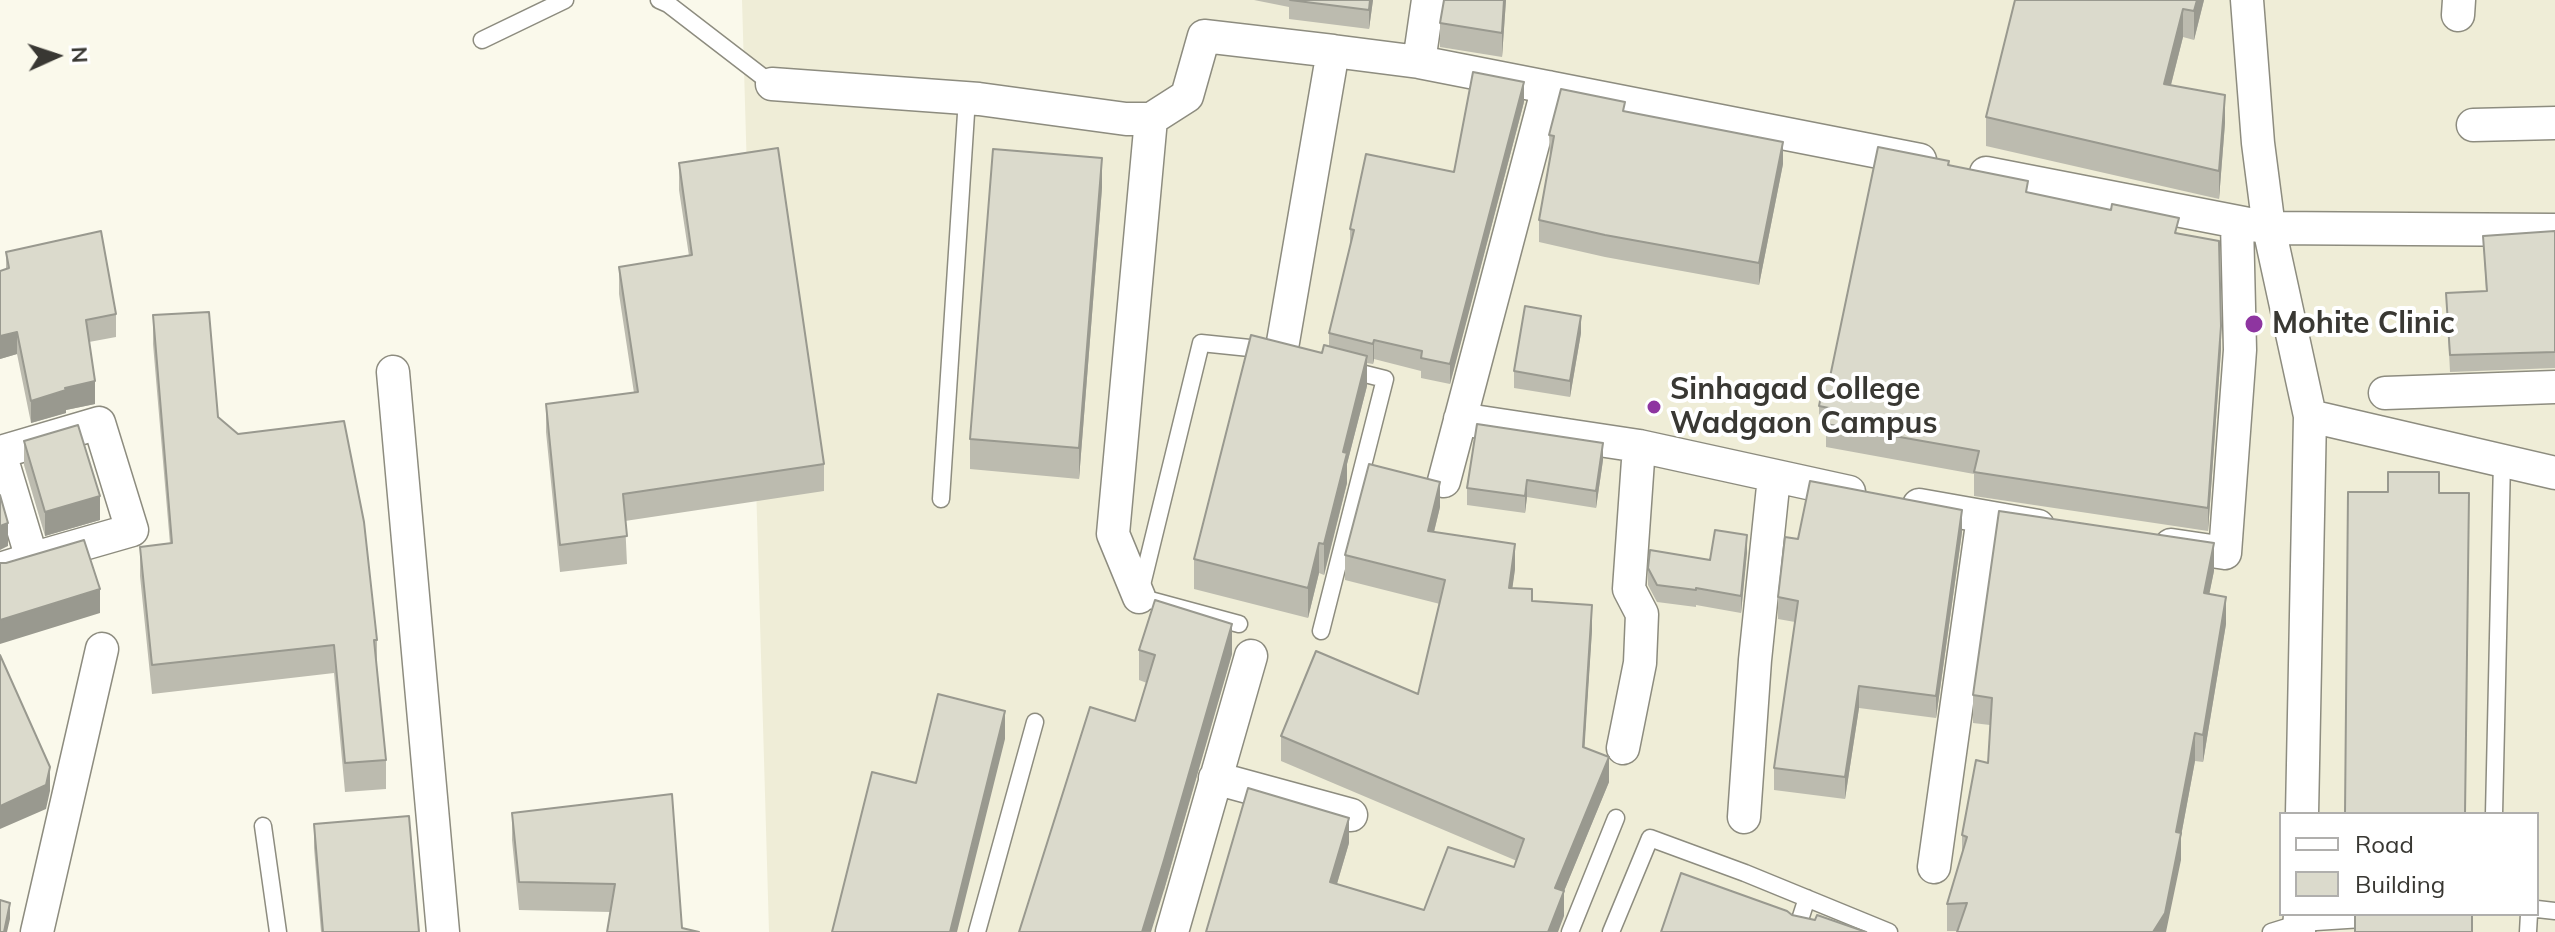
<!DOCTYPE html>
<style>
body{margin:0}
#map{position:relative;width:2555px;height:932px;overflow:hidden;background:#faf9eb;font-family:Mulish,sans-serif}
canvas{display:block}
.legend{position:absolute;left:2279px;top:812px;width:260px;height:104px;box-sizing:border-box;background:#fff;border:2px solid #b0afad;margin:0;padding:10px 14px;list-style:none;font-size:24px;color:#393833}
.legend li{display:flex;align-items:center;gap:16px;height:40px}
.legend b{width:40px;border:2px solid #b0afad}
.north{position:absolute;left:16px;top:16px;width:80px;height:80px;-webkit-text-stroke:6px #fff;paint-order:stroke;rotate:87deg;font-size:22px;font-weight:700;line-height:32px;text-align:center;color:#393833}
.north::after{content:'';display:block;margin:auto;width:28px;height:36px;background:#393833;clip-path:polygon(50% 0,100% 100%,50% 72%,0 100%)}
</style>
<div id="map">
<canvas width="2555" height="932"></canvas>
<ul class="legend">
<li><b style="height:10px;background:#fff"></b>Road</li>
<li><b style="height:22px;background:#dbdacc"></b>Building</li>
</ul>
<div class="north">N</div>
</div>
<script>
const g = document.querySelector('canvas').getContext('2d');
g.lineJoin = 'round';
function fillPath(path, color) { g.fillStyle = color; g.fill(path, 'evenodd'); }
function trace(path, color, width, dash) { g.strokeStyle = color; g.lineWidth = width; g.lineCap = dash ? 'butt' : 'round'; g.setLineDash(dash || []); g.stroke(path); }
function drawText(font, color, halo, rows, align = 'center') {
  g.font = font + ' Mulish,sans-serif'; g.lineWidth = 8; g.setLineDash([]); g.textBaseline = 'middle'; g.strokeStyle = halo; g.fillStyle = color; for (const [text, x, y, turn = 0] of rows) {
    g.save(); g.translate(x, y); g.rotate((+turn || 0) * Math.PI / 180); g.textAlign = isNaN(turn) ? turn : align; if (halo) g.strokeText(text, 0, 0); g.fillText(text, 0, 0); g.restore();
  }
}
const built = new Path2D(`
 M742 0H2555V932H769ZM2281 814H2537V914H2281Z`);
const lane = new Path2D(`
 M659 0 668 4 772 84
 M482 40 565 0
 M941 499 967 98
 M1239 624 1139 597 1201 343 1269 350
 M1321 631 1385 379 1349 370
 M2494 814 2502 461
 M263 826 278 932
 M2537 909 2555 911
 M977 932 1035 722
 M1570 932 1616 818
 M1611 932 1650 838 1745 873 1889 932
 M1796 932 1807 898
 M2271 932 2300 923 2378 918
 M2528 932 2529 914`);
const street = new Path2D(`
 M2247 0 2258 143 2269 228 2310 416 2302 814
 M2458 15 2459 0
 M1419 62 1428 0
 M772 84 979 99 1126 119H1151L1187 96 1204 36 1333 51
 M2473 125 2555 123
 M1986 173 2269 228 2555 230
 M1283 342 1333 51 1419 62 1920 160
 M393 372 443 932
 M2385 393 2555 387
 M2310 416 2555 473
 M1460 419 1639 446 1849 492
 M1 452 99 423 132 530 45 555
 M0 453 32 559 0 569
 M1444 481 1548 87
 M1919 505 2038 526
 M2171 545 2225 553 2240 350 2237 223
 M1139 597 1113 534 1151 119
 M1623 748 1640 663 1642 614 1629 589 1639 446
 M1215 778 1351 815
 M1744 817 1755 660 1774 477
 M1934 867 1983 517
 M37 932 102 649
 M1172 932 1251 656
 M2299 932 2300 914`);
const wall = new Path2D(`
 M1254 0H1373L1369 29 1289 19V7Z
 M1506 0 1502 57 1440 47V23Z
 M2015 0H2204L2194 40 2183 37 2171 85 2225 123 2219 199 1986 146V117Z
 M1524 102 1450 384 1421 378V371L1374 359 1373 364 1367 363V386L1347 464V483L1324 575 1319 573 1308 618 1194 589V559L1322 353 1329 346V333L1350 245V229L1454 172Z
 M1625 111 1783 164 1759 285 1605 257 1539 242V220L1550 157 1549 135Z
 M679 163 824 464V491L625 521 627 564 560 572 546 432V404L634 393 619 294V267L689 256 679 190Z
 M1949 165 2028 192 2179 233 2221 350 2208 531 1974 496V474L1826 447V431L1819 430V406L1830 377Z
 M1102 188 1079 479 970 469V439Z
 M2555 231V368L2450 372 2446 293 2486 291 2483 236Z
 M6 252 116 314V337L89 342 95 404 66 410V413L31 423 17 354 0 359V271L6 269Z
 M153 315 218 417 377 640V666L386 760V789L345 792 334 673 152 694 140 576V547L170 544 153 344Z
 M1581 333 1570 397 1514 388V371Z
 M24 441 100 520 45 536 24 465Z
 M1603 460 1596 508 1527 497 1525 513 1467 505V488Z
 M1440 507 1434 532 1515 569 1512 588 1532 601 1592 630 1584 747 1609 782 1564 891V916L1206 932 1349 843 1337 884 1424 910 1514 867 1517 861 1281 761V736L1418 694 1440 604 1345 580V555Z
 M1962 532 1936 718 1859 708 1845 799 1774 790V768L1795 622 1778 619V597L1798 539Z
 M1747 552 1741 613 1696 605V607L1657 602 1648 585V568L1710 560Z
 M2214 571 2209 594 2226 624 2203 762 2195 761 2181 836V860L1958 931H1947V904L1962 855V835L1988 763 1990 725 1973 723V695Z
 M1139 650 1232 654 1164 890 1135 721 1147 683 1139 680Z
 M512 813 682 928 611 912 519 910 512 840Z
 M314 824 419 932H321L314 848Z`);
const shadedWall = new Path2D(`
 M1370 0H1373L1369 29V10Z
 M1504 0H1506L1502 57V33Z
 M2197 0H2204L2194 40V11Z
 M2183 9V37L2164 112V84Z
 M1524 82V102L1450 384V364Z
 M2225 95V123L2219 199V171Z
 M1783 142V164L1759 285V263Z
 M1102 158V188L1079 479V448Z
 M1581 316V333L1570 397V381Z
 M2221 326V350L2208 531V508Z
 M17 332V354L0 359V336Z
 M1374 340V359L1373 364V344Z
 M1367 356V386L1347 464V483L1324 575V544L1343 452Z
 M95 381V404L66 410V413L31 423V401L65 388Z
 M1603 443V460L1596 508V491Z
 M1527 480V497L1525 513V496Z
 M1440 482V507L1428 556V531Z
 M100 496V520L45 536V512Z
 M1962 510V532L1936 718V696Z
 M8 523V546L0 550V526Z
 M1747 535V552L1741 613V596Z
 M1319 543V573L1308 618V588Z
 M2214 543V571L2204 620V593Z
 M1515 544V569L1509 613V588Z
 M100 589V613L0 644V620Z
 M2226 597V624L2203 762V735Z
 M1592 605V630L1583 771V747Z
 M1232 624V654L1164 890 1151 932H1142Z
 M1859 686V708L1845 799V777Z
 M1005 711V739L957 932H950Z
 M2195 733V761L2181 836V860L2166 932H2153L2176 832Z
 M1609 757V782L1555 913V888Z
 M50 767V791L46 809 0 829V806Z
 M1349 818V843L1330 907V882Z
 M1564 891V916L1558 932H1548Z
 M10 903V919L7 932H4Z`);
const building = new Path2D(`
 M1290 0H1370L1369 10Z
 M1444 0H1504L1502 33 1440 23Z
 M2015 0H2197L2194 11 2183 9 2164 84 2225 95 2219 171 1986 117Z
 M1473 72 1524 82 1450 364 1421 358 1422 351 1374 340 1373 344 1329 333 1354 230 1350 229 1366 154 1454 172Z
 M1561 89 1625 102 1623 111 1783 142 1759 263 1605 235 1539 220 1554 136 1549 135Z
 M1878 147 1949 161 1948 165 2028 181 2026 192 2111 210 2112 204 2179 218 2175 233 2219 241 2221 326 2208 508 1974 472 1979 451 1826 424 1829 408 1819 406 1825 376 1830 377Z
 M778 148 824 464 623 494 627 536 560 545 546 404 638 392 619 267 692 255 679 163Z
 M993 149 1102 158 1079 448 970 439Z
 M101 231 116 314 86 320 95 381 65 388 66 390 31 401 17 332 0 336V271L9 268 6 252Z
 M2555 231V352L2450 355 2446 293 2487 291 2483 236Z
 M1525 306 1581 316 1570 381 1514 371Z
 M209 312 218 417 238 434 344 421 364 522 377 640H374L386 760 345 763 334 645 152 665 140 547 172 543 153 315Z
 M1251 335 1322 353 1324 345 1367 356 1343 452 1347 453 1324 544 1319 543 1308 588 1194 559Z
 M1477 424 1603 443 1596 491 1527 480 1525 496 1467 488Z
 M78 425 100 496 45 512 24 441Z
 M1369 464 1440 482 1428 531 1515 544 1509 588 1532 589V601L1592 605 1583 747 1609 757 1555 888 1564 891 1548 932H1206L1248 788 1349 818 1330 882 1424 910 1448 847 1514 867 1524 839 1281 736 1316 651 1418 694 1445 580 1345 555Z
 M2388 472H2439V493H2469L2465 814H2345L2348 492H2388Z
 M1810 481 1962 510 1936 696 1859 686 1845 777 1774 768 1798 601 1778 597 1785 537 1798 539Z
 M0 495 8 523 0 526Z
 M1999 511 2214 543 2204 593 2226 597 2203 735 2195 733 2176 832 2181 833 2165 913 2153 932H1957L1967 903 1947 904 1967 837 1962 835 1976 760 1988 763 1992 698 1973 695Z
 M1715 530 1747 535 1741 596 1696 588V590L1657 585 1648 568 1650 550 1710 560Z
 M84 540 100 589 0 620V563H6Z
 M1155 600 1232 624 1164 860 1142 932H1019L1090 707 1135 721 1155 655 1139 650Z
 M0 655 50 767 46 785 0 806Z
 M938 694 1005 711 950 932H832L872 772 916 783Z
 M672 794 682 928 699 932H607L615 884 519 882 512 813Z
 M409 816 419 932H323L314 824Z
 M1681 873 1787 911 1792 915 1815 920 1817 915 1866 932H1661Z
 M0 900 10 903 4 932H0Z
 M2355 914H2472V932H2355Z`);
const markers = [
 [2254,324,10,"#8e35a0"],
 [1654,407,8,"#8e35a0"]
];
const poiNames = [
 ["Mohite Clinic",2272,324],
 ["Sinhagad College",1670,390],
 ["Wadgaon Campus",1670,424]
];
fillPath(built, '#efedd7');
trace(lane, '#8d8c7f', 19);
trace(street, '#8d8c7f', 35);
trace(lane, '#fff', 16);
trace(street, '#fff', 32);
fillPath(wall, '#bcbbaf');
fillPath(shadedWall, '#99998f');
fillPath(building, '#dbdacc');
trace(building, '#99998f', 2);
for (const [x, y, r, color] of markers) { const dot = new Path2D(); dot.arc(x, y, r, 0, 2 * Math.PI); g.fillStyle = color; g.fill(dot); trace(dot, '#fff', 3); }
drawText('bold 30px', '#393833', '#fff', poiNames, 'left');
</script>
